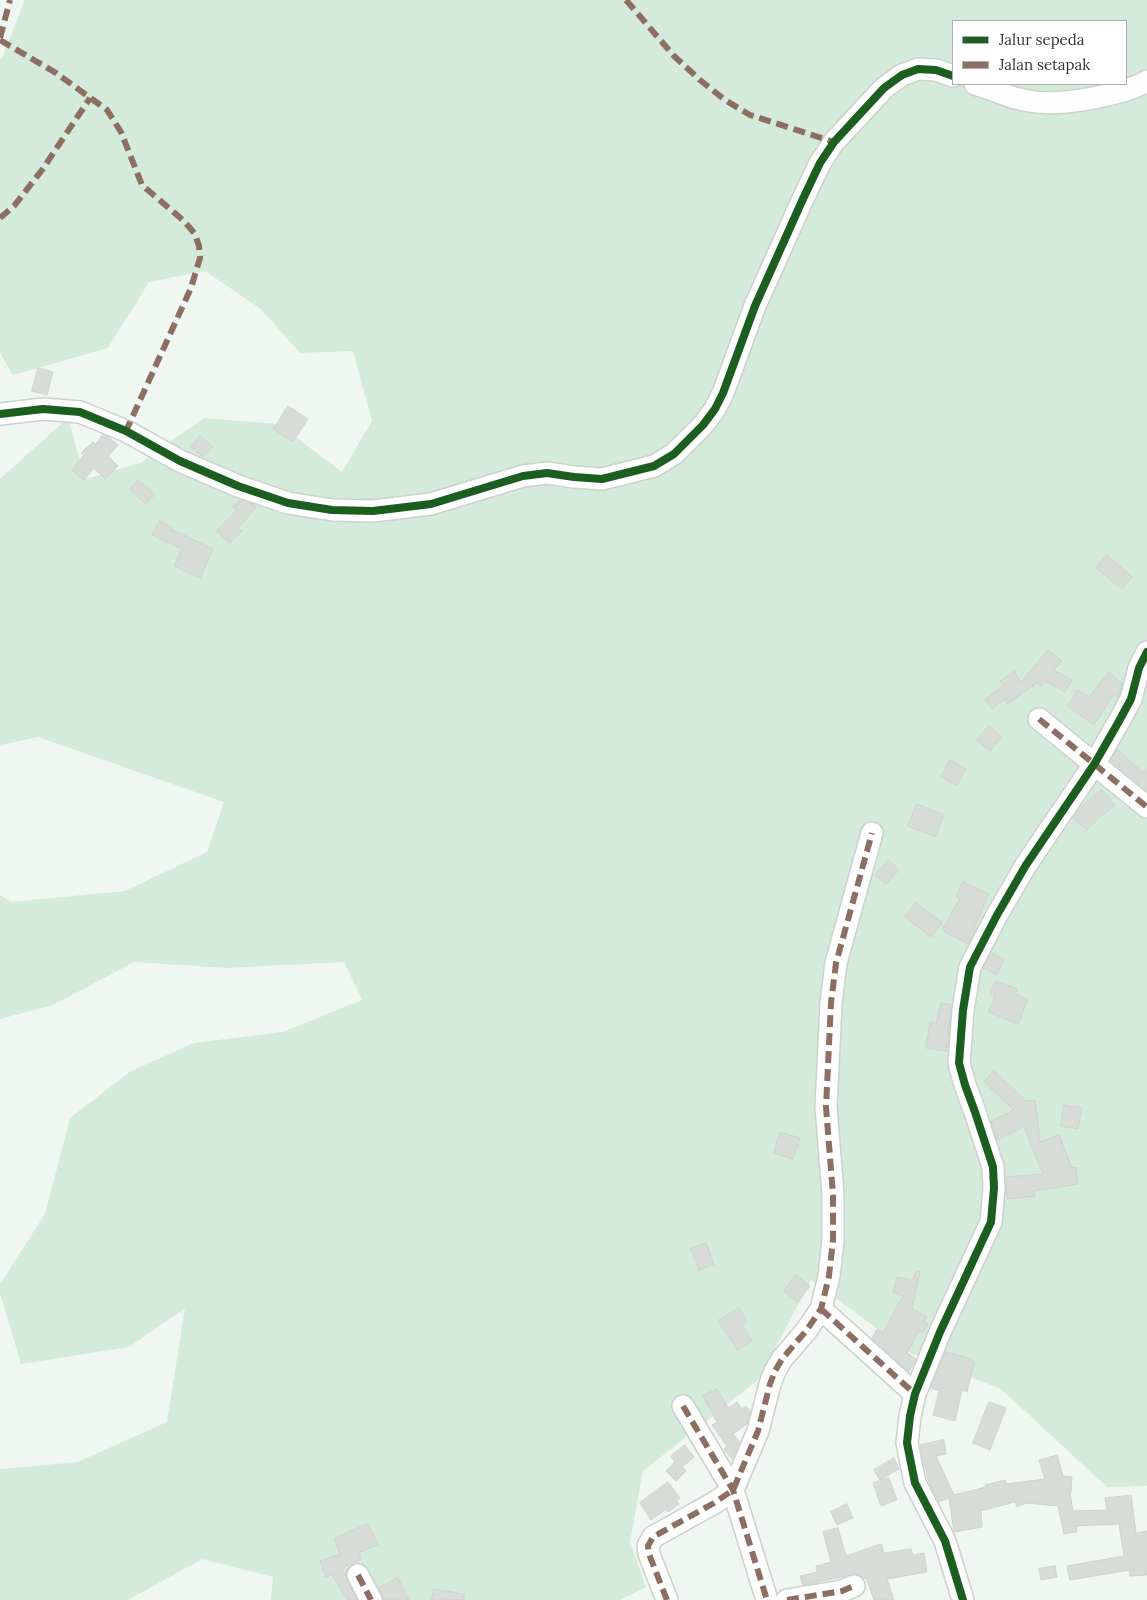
<!DOCTYPE html>
<style>
body{margin:0}
#map{position:relative;width:1147px;height:1600px;overflow:hidden;background:#f0f6f1;font-family:Lora,serif}
canvas{display:block}
.legend{position:absolute;left:952px;top:20px;width:175px;height:65px;box-sizing:border-box;background:#fff;border:1px solid #adafad;margin:0;padding:6px 9px;list-style:none;font-size:15px;color:#313733}
.legend li{display:flex;align-items:center;gap:10px;height:25px}
.legend b{width:25px;border:1px solid #adafad}
</style>
<div id="map">
<canvas width="1147" height="1600"></canvas>
<ul class="legend">
<li><b style="height:6px;background:#1b5e20"></b>Jalur sepeda</li>
<li><b style="height:6px;background:#8d6e63"></b>Jalan setapak</li>
</ul>
</div>
<script>
const g = document.querySelector('canvas').getContext('2d');
g.lineJoin = 'round';
function fillPath(path, color) { g.fillStyle = color; g.fill(path, 'evenodd'); }
function trace(path, color, width, dash) { g.strokeStyle = color; g.lineWidth = width; g.lineCap = dash ? 'butt' : 'round'; g.setLineDash(dash || []); g.stroke(path); }
const green = new Path2D(`
 M25 0H1147V1486L1107 1487 1001 1389 912 1354 811 1280 759 1379 643 1471 630 1542 646 1587 620 1600H271L273 1577 202 1559 128 1600H0V1469L78 1462 167 1422 185 1308 129 1347 21 1364 0 1293V1284L45 1214 70 1118 131 1071 194 1043 283 1032 362 1000 344 962 227 968 134 962 53 1005 0 1019V895L11 902 125 891 207 852 224 802 38 737 0 745V479L68 418 85 479 140 463 204 418 278 424 342 472 372 421 353 351 300 353 261 309 205 271 149 282 108 348 13 375 0 353V58H2ZM953 21H1126V84H953Z`);
const building = new Path2D(`
 M38 368 53 372 47 395 32 391Z
 M288 406 308 419 293 442 274 429Z
 M103 435 110 438 118 445 108 456 118 466 105 479 94 468 84 480 72 470 84 455 81 453 93 442 95 444Z
 M200 436 213 447 203 457 191 447Z
 M138 480 155 494 146 504 130 490Z
 M240 500 252 504 256 507 238 528 242 531 230 543 217 531 237 510 233 507Z
 M160 521 172 527 171 529 213 549 200 578 174 566 182 549 152 535Z
 M1107 555 1132 577 1122 589 1096 568Z
 M1048 650 1062 661 1054 670 1072 680 1065 692 1045 681 1041 686 1037 683 1007 704 1005 701 1008 697 992 709 985 700 1003 686 1000 681 1014 671 1021 682Z
 M1109 672 1122 683 1119 694 1118 697 1114 694 1094 725 1067 706 1078 690 1089 697Z
 M989 726 1002 737 990 751 977 740Z
 M1117 749 1143 773 1147 768V791L1111 760Z
 M950 760 966 769 957 786 941 777Z
 M1102 790 1115 805 1103 815 1102 814 1087 830 1073 818 1084 804Z
 M917 804 944 815 935 837 908 826Z
 M889 860 899 870 886 884 875 875Z
 M963 882 989 894 975 926 977 927 968 944 942 930 960 898 956 897Z
 M916 903 942 923 931 937 905 917Z
 M991 953 1004 959 997 975 983 968Z
 M996 981 1017 989 1015 994 1028 999 1018 1024 988 1012 995 996 990 994Z
 M941 1003 951 1005 947 1051 926 1048 930 1022 936 1023Z
 M994 1071 1026 1101 1035 1100 1040 1142 1059 1135 1072 1168 1076 1167 1078 1184 1034 1191 1035 1196 1007 1199 1006 1177 1043 1174 1024 1127 997 1140 991 1121 1014 1110 984 1082Z
 M1064 1105 1082 1108 1078 1129 1061 1126Z
 M780 1132 800 1138 793 1159 774 1153Z
 M706 1243 714 1264 699 1270 691 1249Z
 M917 1271 920 1272 912 1308 927 1317 924 1321 928 1324 923 1333 919 1331 907 1353 916 1359 909 1372 872 1338 877 1329 883 1333 903 1296 893 1293 897 1277 912 1280Z
 M796 1275 810 1286 798 1302 784 1291Z
 M739 1308 747 1322 742 1325 752 1341 738 1350 718 1321Z
 M946 1352 972 1359V1362L974 1363 967 1392 962 1390 955 1421 933 1415 939 1391 931 1388Z
 M717 1389 728 1408 737 1402 742 1409 746 1406 750 1412 747 1424 733 1434 740 1442 732 1459 724 1449 727 1446 712 1425 717 1422 703 1396Z
 M989 1402 1006 1408 990 1450 973 1443Z
 M944 1440 946 1454 936 1456 954 1495 986 1487 985 1485 1005 1480 1006 1484 1045 1479 1039 1460 1057 1455 1063 1476 1072 1477 1071 1492 1070 1493 1073 1511 1107 1510 1105 1498 1131 1495 1136 1533 1147 1531V1575L1130 1576V1570L1070 1580 1067 1566 1124 1556 1119 1524 1076 1526 1077 1532 1064 1534 1058 1506 1026 1503 1017 1507 1015 1502 981 1511 982 1527 954 1532 949 1498 939 1502 928 1480 920 1445Z
 M685 1445 694 1457 682 1467 686 1471 676 1481 666 1471 675 1462 671 1456Z
 M894 1458 899 1469 880 1480 874 1470Z
 M889 1478 897 1500 881 1506 873 1483Z
 M668 1482 680 1498 676 1501 679 1504 668 1512 666 1509 651 1520 640 1503Z
 M847 1504 853 1518 837 1525 831 1512Z
 M368 1524 378 1544 359 1553 361 1559 342 1568 357 1600H348L332 1575 326 1577 320 1561 340 1554 334 1539Z
 M838 1528 846 1556 881 1544 884 1553 911 1549 913 1555 924 1553 927 1572 887 1579 894 1600H874L866 1578 864 1579 856 1574 803 1585 800 1576 817 1572 816 1566 831 1562 823 1532Z
 M1055 1566 1057 1577 1041 1580 1039 1569Z
 M398 1578 409 1600H383L379 1588Z
 M434 1589 464 1594V1600H432Z`);
const minor = new Path2D(`
 M975 84C988 88 1002 94 1015 98 1045 107 1078 102 1107 95 1121 92 1135 88 1147 81
 M0 414 43 409 80 412 126 431 180 461 238 486 288 503 332 510 373 511 431 504 523 476 547 473 574 477 602 479 654 466 674 454 703 425 715 409 723 393 755 306 802 201 820 163 834 142 884 88 902 75 918 69 936 70 953 76
 M1039 719 1147 807
 M821 1309 915 1394
 M683 1406 733 1490 767 1600
 M358 1575 371 1600
 M667 1600 649 1554 648 1546 653 1537 714 1503 733 1490 758 1431 770 1384 775 1371 782 1359 806 1331 821 1309 829 1276 833 1240V1195L826 1107 831 1003 836 963 872 833
 M787 1600 842 1591 854 1586
 M963 1600 945 1541 915 1483 907 1443 910 1416 915 1394 940 1332 991 1222 994 1188 993 1167 975 1112 965 1085 959 1063 963 1010 970 967 997 915 1026 865 1095 763 1118 723 1131 699 1139 668 1147 652`);
const quiet = new Path2D(`
 M626 0 674 56 700 80 725 100 750 115 834 142
 M0 38 10 0
 M0 40 56 73 107 110 121 132 142 185 184 221 195 234 199 246 200 258 191 288 126 431
 M0 218 14 206 42 170 90 98
 M1039 719 1147 807
 M821 1309 915 1394
 M683 1406 733 1490 767 1600
 M358 1575 371 1600
 M667 1600 649 1554 648 1546 653 1537 714 1503 733 1490 758 1431 770 1384 775 1371 782 1359 806 1331 821 1309 829 1276 833 1240V1195L826 1107 831 1003 836 963 872 833
 M787 1600 842 1591 854 1586`);
const cycleway = new Path2D(`
 M0 414 43 409 80 412 126 431 180 461 238 486 288 503 332 510 373 511 431 504 523 476 547 473 574 477 602 479 654 466 674 454 703 425 715 409 723 393 755 306 802 201 820 163 834 142 884 88 902 75 918 69 936 70 953 76
 M963 1600 945 1541 915 1483 907 1443 910 1416 915 1394 940 1332 991 1222 994 1188 993 1167 975 1112 965 1085 959 1063 963 1010 970 967 997 915 1026 865 1095 763 1118 723 1131 699 1139 668 1147 652`);
fillPath(green, '#d4eada');
fillPath(building, '#d7dcd8');
trace(building, '#ced3cf', 1);
trace(minor, '#ccd1cd', 24);
trace(minor, '#fdfefd', 21);
trace(quiet, '#8d6e63', 6, [12, 6]);
trace(cycleway, '#1b5e20', 8);
</script>
